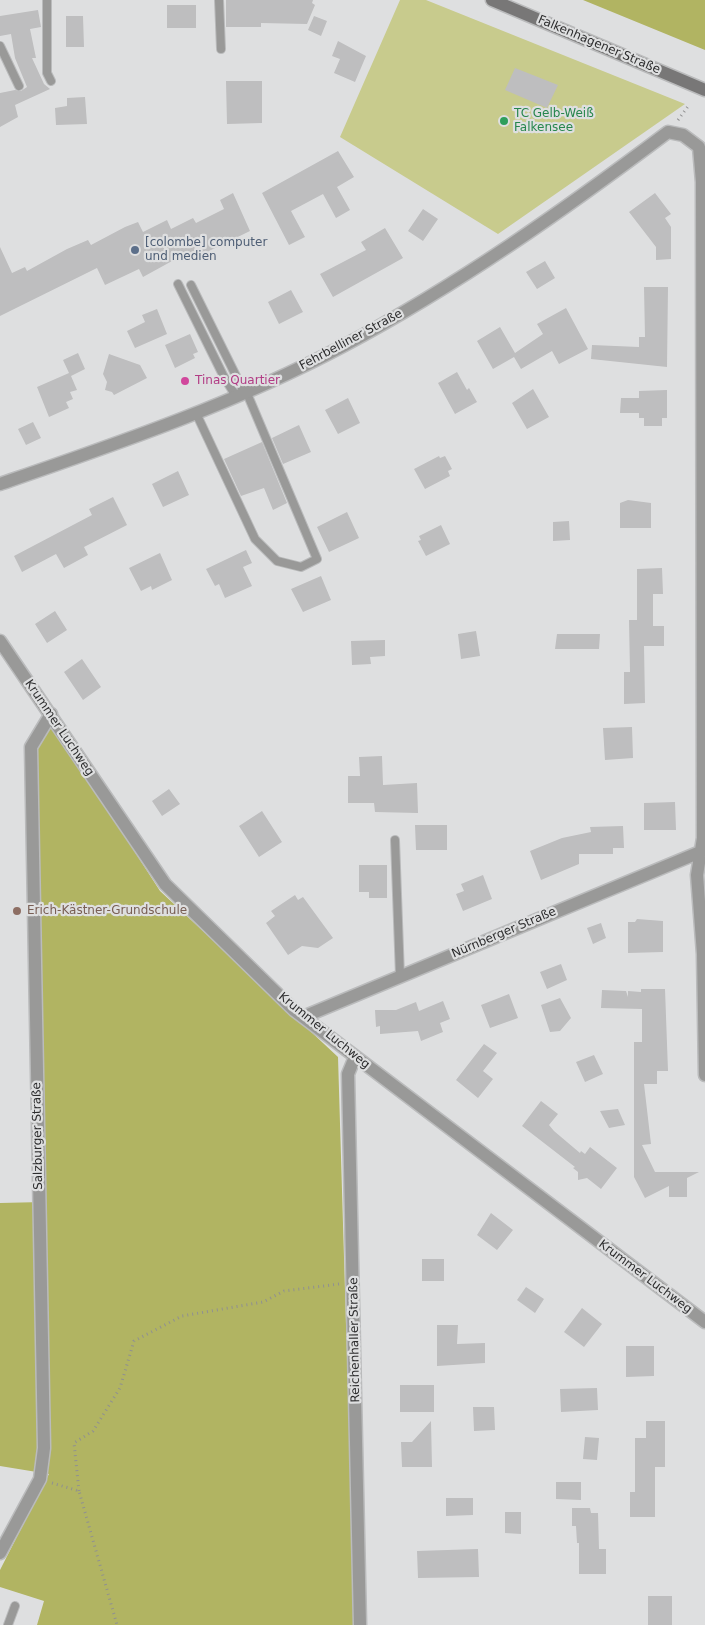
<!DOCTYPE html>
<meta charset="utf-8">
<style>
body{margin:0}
canvas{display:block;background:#dedfe0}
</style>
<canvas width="705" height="1625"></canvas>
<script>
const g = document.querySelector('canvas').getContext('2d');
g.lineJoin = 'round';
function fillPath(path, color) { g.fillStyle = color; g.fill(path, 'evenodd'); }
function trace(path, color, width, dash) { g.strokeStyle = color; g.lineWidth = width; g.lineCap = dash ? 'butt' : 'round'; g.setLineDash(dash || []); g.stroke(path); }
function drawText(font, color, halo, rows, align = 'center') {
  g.font = font + ' "DejaVu Sans",sans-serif'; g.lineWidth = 4.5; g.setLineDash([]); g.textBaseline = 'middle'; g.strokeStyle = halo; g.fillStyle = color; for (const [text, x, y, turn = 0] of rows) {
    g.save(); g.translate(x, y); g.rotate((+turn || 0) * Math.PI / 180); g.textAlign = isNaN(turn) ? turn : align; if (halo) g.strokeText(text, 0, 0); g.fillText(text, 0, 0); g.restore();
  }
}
const green = new Path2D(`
 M400 0H426L685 104 498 234 340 137Z`);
const forest = new Path2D(`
 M583 0H705V50Z
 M51 722 160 891 338 1057 355 1625H37L44 1601 0 1587V1570L49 1474 0 1466V1203L43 1202 36 746Z`);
const building = new Path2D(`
 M226 0H313L312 3 315 5 307 24 261 23V27H226Z
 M167 5H196V28H167Z
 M38 10 41 27 30 29 36 58H32L44 84 50 89 15 105 18 117 0 127V93L15 90 21 91 27 87 15 58 11 34 0 36V16Z
 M66 16H83L84 47H66Z
 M314 16 327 21 321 36 308 30Z
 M338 41 366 56 355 82 334 73 340 59 332 56Z
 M515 68 558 85 547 108 505 90Z
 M226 81H262V123L227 124Z
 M85 97 87 124 56 125 55 108 67 106V98Z
 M338 151 354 177 337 187 350 210 336 218 323 194 291 211 305 237 289 245 262 193Z
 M233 193 250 231 209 251 210 253 187 262 183 255 143 277 139 269 105 285 97 268 0 316V247L12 273 25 267 27 271 67 249 88 240 91 245 125 227 138 222 143 232 167 220 171 229 193 218 196 223 224 209 220 200Z
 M655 193 671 214 665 218 671 227V259L656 260V247L629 212Z
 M423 209 438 219 423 241 408 231Z
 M385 228 403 258 333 297 320 274 366 250 361 242Z
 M545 261 555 278 537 289 526 272Z
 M644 287H668L667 367 591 359 592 345 639 347V337H645Z
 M291 290 303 312 279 324 268 302Z
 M566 308 588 349 559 364 552 351 521 369 514 357 493 369 477 341 500 327 515 353 543 334 537 324Z
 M157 309 167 334 135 348 127 331 145 322 142 315Z
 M190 334 198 352 193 354 195 358 175 368 165 345Z
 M78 353 85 369 71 376 77 390 70 392 73 399 66 402 69 408 49 417 37 387 69 373 63 360Z
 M109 354 140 365 147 378 114 395 112 392 105 390 107 382 103 374Z
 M457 372 467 390 469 388 477 402 455 414 438 383Z
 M533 389 549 417 527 429 512 403Z
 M667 390V418H662V426H644V418H639V413H620L621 398H639V391Z
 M348 398 360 423 338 434 325 410Z
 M33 422 41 438 26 445 18 429Z
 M299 425 311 452 283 464 272 438Z
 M262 442 287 503 273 510 264 488 241 496 224 459Z
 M439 456 440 458 445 456 452 469 448 471 450 476 425 489 414 469Z
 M178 471 189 495 163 507 152 484Z
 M113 497 127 525 84 547 88 555 64 568 56 554 22 572 14 556 92 515 89 509Z
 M628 500 651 503V528H620V503Z
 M347 512 359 538 329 552 317 527Z
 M569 521 570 540 553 541V522Z
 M441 525 450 544 426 556 418 541 421 540 419 536Z
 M246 550 252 563 243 567 252 586 225 598 219 584 215 586 206 569Z
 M160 553 172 580 152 590 151 586 141 591 129 568Z
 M662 568 663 594H653V626H664V646H644L645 703 624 704V672H630L629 620H637V569Z
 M321 576 331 600 303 612 291 589Z
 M55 611 67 630 47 643 35 624Z
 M476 631 480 656 461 659 458 634Z
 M557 634H600L599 649H555Z
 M385 640V656L370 657 371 664 352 665 351 641Z
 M82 659 101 687 83 700 64 672Z
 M632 727 633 758 605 760 603 728Z
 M382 756 383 785 417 783 418 813 375 812 374 803H348V776H360L359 757Z
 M169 789 180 804 162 816 152 801Z
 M675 802 676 830H644V803Z
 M262 811 282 842 259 857 239 826Z
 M415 825H447V850H416Z
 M623 826 624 848H613V854H579V864L541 880 530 851 562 838 591 832 590 827Z
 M359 865H387V898H369V892H359Z
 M483 875 492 899 463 911 456 894 464 891 461 884Z
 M295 895 298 900 303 897 333 938 318 948 302 946 288 955 266 923 275 916 271 911Z
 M637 919 663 921V952L628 953V922H635Z
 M601 923 606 938 593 944 587 928Z
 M561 964 567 980 547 989 540 972Z
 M641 989H665L668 1071H657V1084H644L651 1144 642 1145 655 1172H699L687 1178V1197H669V1186L645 1198 634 1177V1042H642V1009L601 1008 602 990 626 991 628 997V991L641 992Z
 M509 994 518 1018 490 1028 481 1005Z
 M560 998 571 1018 560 1031 550 1032 541 1005Z
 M443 1001 450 1019 440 1023 443 1032 421 1041 418 1031 380 1034V1026L376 1027 375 1010H396L416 1002 419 1011Z
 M484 1044 497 1053 483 1071 493 1079 478 1098 456 1080Z
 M594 1055 603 1074 585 1082 576 1062Z
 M541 1101 558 1114 549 1125 554 1131 580 1153 581 1151 585 1154 590 1147 617 1168 601 1189 587 1178 578 1180V1172L573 1168 575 1167 522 1126Z
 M618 1109 625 1125 609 1128 600 1111Z
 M491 1213 513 1230 497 1250 477 1235Z
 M422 1259H444V1281H422Z
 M526 1287 544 1299 535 1313 517 1300Z
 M582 1308 602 1324 584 1347 564 1332Z
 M437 1325H458L457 1344 485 1343V1363L437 1366Z
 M626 1346H654V1376L626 1377Z
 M400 1385H434V1412H400Z
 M597 1388 598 1410 561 1412 560 1389Z
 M473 1407H494L495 1430 474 1431Z
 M431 1421 432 1467H402L401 1442H412Z
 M646 1421H665V1467H655V1517H630V1492H635V1438H646Z
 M585 1437 599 1438 597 1460 583 1459Z
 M556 1482H581V1500L556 1499Z
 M446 1498H473V1515L446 1516Z
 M572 1508H590L591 1513H598L599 1549H606V1574H579V1543H577L576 1526H572Z
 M505 1512H521V1534L505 1533Z
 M478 1549 479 1577 418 1578 417 1551Z
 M648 1596H672V1625H648Z`);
const path = new Path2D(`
 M678 120 689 105
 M52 1483 79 1491 117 1625
 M79 1491 74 1443 93 1431 120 1388 134 1341 182 1316 263 1302 284 1291 339 1284`);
const service = new Path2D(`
 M47 0V73L51 81
 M219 0 221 49
 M0 46 19 86
 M178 284 224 377 236 396
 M191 285 244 392
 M196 413 255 539 277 561 301 567 317 559 246 391
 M395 840 400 976
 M8 1625 15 1606`);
const minor = new Path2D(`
 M0 484C116 444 234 404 343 346 458 285 564 210 668 132L683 135 699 147 702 182 703 838 697 875 703 954 705 1075
 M0 641 165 884 294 1010 705 1322
 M303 1017 705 850
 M355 1057 348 1074 360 1625
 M0 1553 40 1479 44 1448 31 747 51 714`);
const secondary = new Path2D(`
 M492 0 705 90`);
const markers = [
 [504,121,5,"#2e9e5b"],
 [135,250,5,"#5c6f8a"],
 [185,381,5,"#d1479c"],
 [17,911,5,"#8d6e63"]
];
const streetNames = [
 ["Falkenhagener Straße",599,45,23],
 ["Fehrbelliner Straße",351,340,-28],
 ["Krummer Luchweg",59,728,56],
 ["Nürnberger Straße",504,933,-23],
 ["Krummer Luchweg",324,1031,39],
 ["Salzburger Straße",38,1136,-91],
 ["Krummer Luchweg",645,1277,37],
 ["Reichenhaller Straße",355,1340,-91]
];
const leisureNames = [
 ["TC Gelb-Weiß",514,114],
 ["Falkensee",514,128]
];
const serviceNames = [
 ["[colombe] computer",145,243],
 ["und medien",145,257]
];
const hotelNames = [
 ["Tinas Quartier",195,381]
];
const educationNames = [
 ["Erich-Kästner-Grundschule",27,911]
];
fillPath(green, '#c8cb8d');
fillPath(forest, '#b1b462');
fillPath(building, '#bebebf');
trace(service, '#babbbc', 10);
trace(minor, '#babbbc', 15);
trace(secondary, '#babbbc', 15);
trace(path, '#909091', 3, [1, 4]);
trace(service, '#999998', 8);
trace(minor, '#999998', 12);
trace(secondary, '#787777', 12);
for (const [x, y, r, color] of markers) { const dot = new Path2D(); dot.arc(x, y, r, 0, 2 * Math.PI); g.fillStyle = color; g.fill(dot); trace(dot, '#dedfe0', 2); }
drawText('12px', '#2c2c2d', '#dedfe0', streetNames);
drawText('12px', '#27864d', '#dedfe0', leisureNames, 'left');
drawText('12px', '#4e5e75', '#dedfe0', serviceNames, 'left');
drawText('12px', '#b23c85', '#dedfe0', hotelNames, 'left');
drawText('12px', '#785e54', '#dedfe0', educationNames, 'left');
</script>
